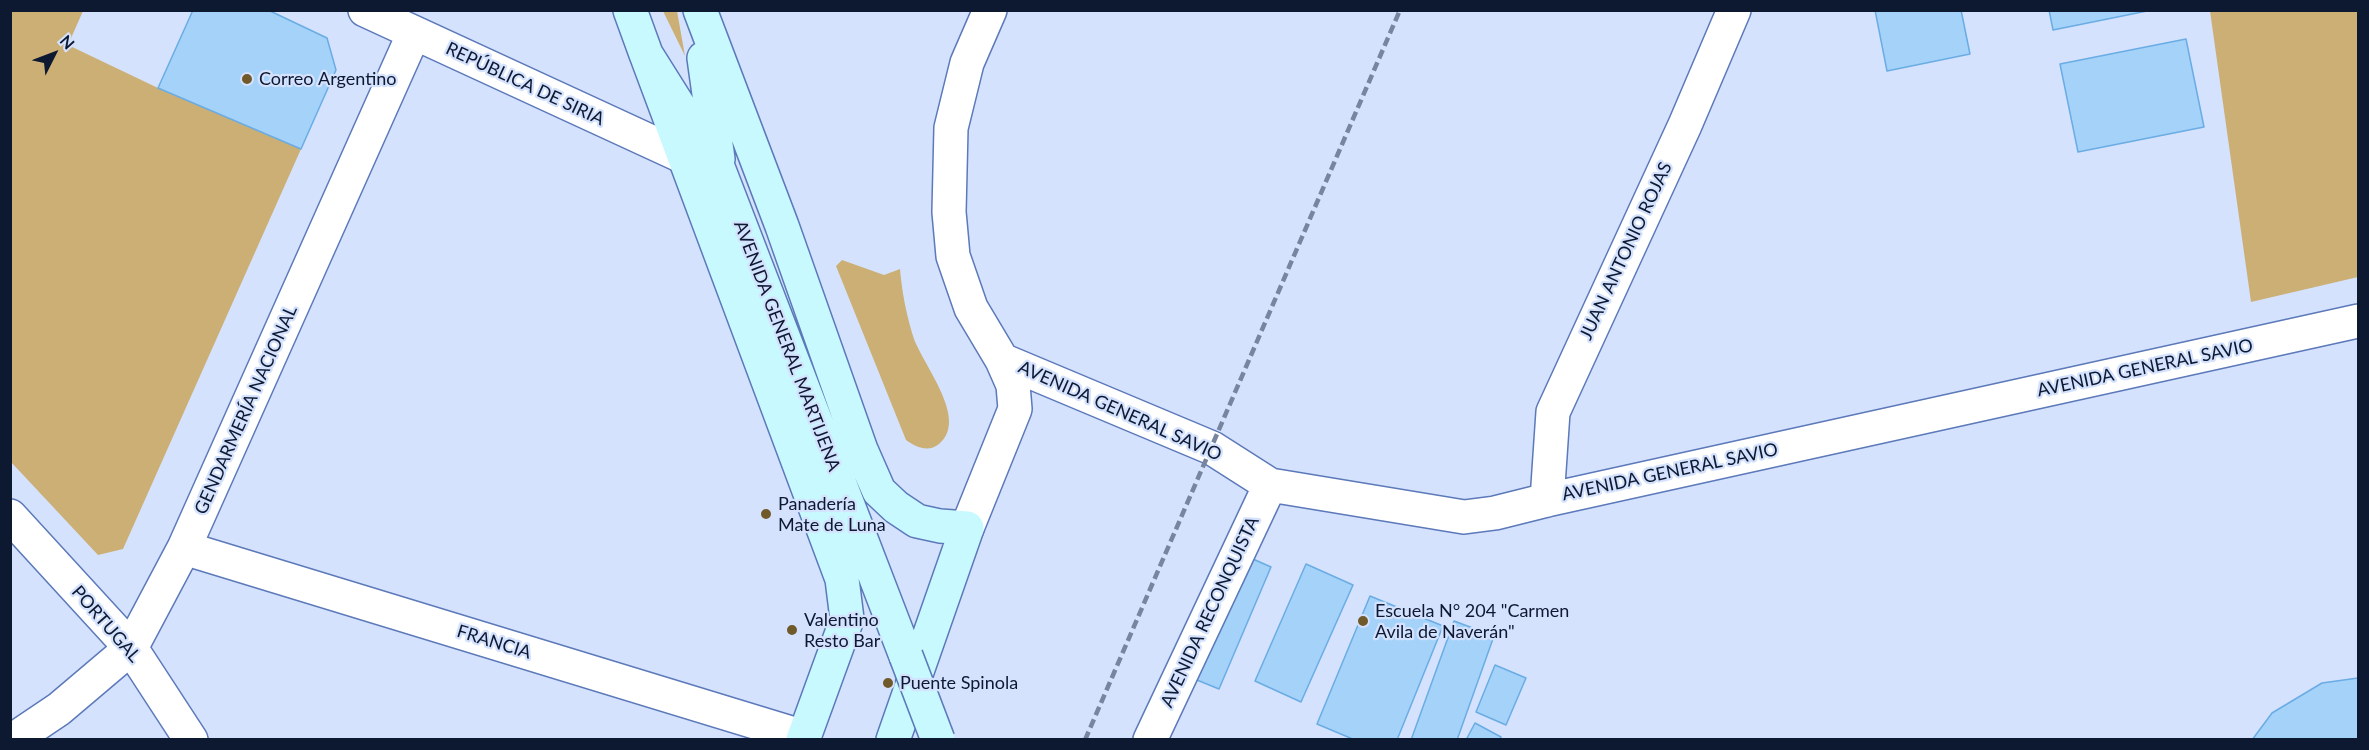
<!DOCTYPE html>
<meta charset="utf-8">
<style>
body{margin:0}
#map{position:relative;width:2369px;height:750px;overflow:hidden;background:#d4e2fe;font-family:Lato,sans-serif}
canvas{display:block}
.frame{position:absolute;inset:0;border:12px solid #0d1831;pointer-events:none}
.north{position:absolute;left:24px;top:24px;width:60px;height:60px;-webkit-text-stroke:4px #d4e2fe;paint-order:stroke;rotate:48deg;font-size:16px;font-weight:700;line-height:24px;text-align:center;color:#0d1831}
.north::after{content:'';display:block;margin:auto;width:21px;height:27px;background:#0d1831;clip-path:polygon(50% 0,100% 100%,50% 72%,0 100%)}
</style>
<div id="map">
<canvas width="2369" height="750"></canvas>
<div class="frame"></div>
<div class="north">N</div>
</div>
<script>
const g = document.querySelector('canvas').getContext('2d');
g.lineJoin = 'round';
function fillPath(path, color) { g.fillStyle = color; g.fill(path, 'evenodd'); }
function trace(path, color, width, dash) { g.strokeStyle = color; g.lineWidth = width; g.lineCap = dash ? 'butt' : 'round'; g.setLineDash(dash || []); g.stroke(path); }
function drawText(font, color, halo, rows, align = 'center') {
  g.font = font + ' Lato,sans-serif'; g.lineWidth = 4.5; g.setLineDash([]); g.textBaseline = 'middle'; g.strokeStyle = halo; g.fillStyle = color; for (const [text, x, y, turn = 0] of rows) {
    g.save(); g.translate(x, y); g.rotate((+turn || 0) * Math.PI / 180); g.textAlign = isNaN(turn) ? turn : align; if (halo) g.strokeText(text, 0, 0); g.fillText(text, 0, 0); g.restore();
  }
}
const green = new Path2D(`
 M11 10 83 11 68 45 158 88 301 149 123 549 98 555 11 462Z
 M663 11H677L685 56Z
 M2210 11H2358V277L2251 302Z
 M842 260 884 275 900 269C902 292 906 313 913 336 921 363 970 419 939 444 928 453 916 447 906 440L836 266Z`);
const building = new Path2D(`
 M193 10H268L327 38 336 70 301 149 158 88Z
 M1875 10H1961L1970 54 1887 71Z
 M2049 10H2152L2053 30Z
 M2186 39 2204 127 2078 152 2060 64Z
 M1244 555 1271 567 1219 689 1192 678Z
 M1306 564 1353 585 1301 702 1255 681Z
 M1370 596 1443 626 1397 740H1355L1317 724Z
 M1454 621 1494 636 1457 740H1411Z
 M1495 665 1526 678 1506 725 1476 712Z
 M2358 678V740H2252L2272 713 2322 683Z
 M1475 723 1501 737 1499 740H1466Z`);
const street = new Path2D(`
 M365 10 684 157
 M1002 360 1212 448 1270 485 1464 517 1495 513 1547 500 2358 321
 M1547 500 1553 412 1685 125 1734 10
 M10 516 131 648 191 740
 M967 528 1015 409 1013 385 1002 360 971 308 953 256 949 212 951 128 967 63 990 10
 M184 548 804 737
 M13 740 59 709 131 648 184 548 414 33
 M1150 740 1270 485`);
const secondary = new Path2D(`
 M630 10 646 54 719 170 906 656
 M700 10 782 226 861 450 879 491 896 507 917 521 940 526 967 528 893 740
 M646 54 842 579 847 619 803 740
 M704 58 718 159`);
const rail = new Path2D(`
 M1085 740 1400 10`);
const secondaryBridge = new Path2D(`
 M906 656 938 740`);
const markers = [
 [247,79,6,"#705a29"],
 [766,514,6,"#705a29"],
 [1363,621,6,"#705a29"],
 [792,630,6,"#705a29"],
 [888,683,6,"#705a29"]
];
const poiNames = [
 ["Correo Argentino",259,79],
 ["Panadería",778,504],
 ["Mate de Luna",778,525],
 ["Escuela N° 204 \"Carmen",1375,611],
 ["Avila de Naverán\"",1375,632],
 ["Valentino",804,620],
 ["Resto Bar",804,641],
 ["Puente Spinola",900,683]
];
const streetNames = [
 ["REPÚBLICA DE SIRIA",525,84,25],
 ["JUAN ANTONIO ROJAS",1626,251,-65],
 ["AVENIDA GENERAL MARTIJENA",787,346,69],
 ["AVENIDA GENERAL SAVIO",2145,368,-12],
 ["GENDARMERÍA NACIONAL",246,410,-66],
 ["AVENIDA GENERAL SAVIO",1120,411,24],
 ["AVENIDA GENERAL SAVIO",1670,472,-12],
 ["AVENIDA RECONQUISTA",1210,612,-65],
 ["PORTUGAL",106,624,49],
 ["FRANCIA",494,642,17]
];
fillPath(green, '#cbaf75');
fillPath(building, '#a4d2f9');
trace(building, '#6aace3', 1.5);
trace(street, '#5c79b9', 36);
trace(secondary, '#5c79b9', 36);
trace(street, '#fff', 33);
trace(secondary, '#c8f9fe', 33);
trace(rail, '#78859f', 4.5, [9, 4.5]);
trace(secondaryBridge, '#5c79b9', 36, []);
trace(secondaryBridge, '#c8f9fe', 33);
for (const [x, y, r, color] of markers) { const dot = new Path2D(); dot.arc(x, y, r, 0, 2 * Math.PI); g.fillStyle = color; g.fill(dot); trace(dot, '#d4e2fe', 2); }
drawText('18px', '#0d1831', '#d4e2fe', poiNames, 'left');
drawText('18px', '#0d1831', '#d4e2fe', streetNames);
</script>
